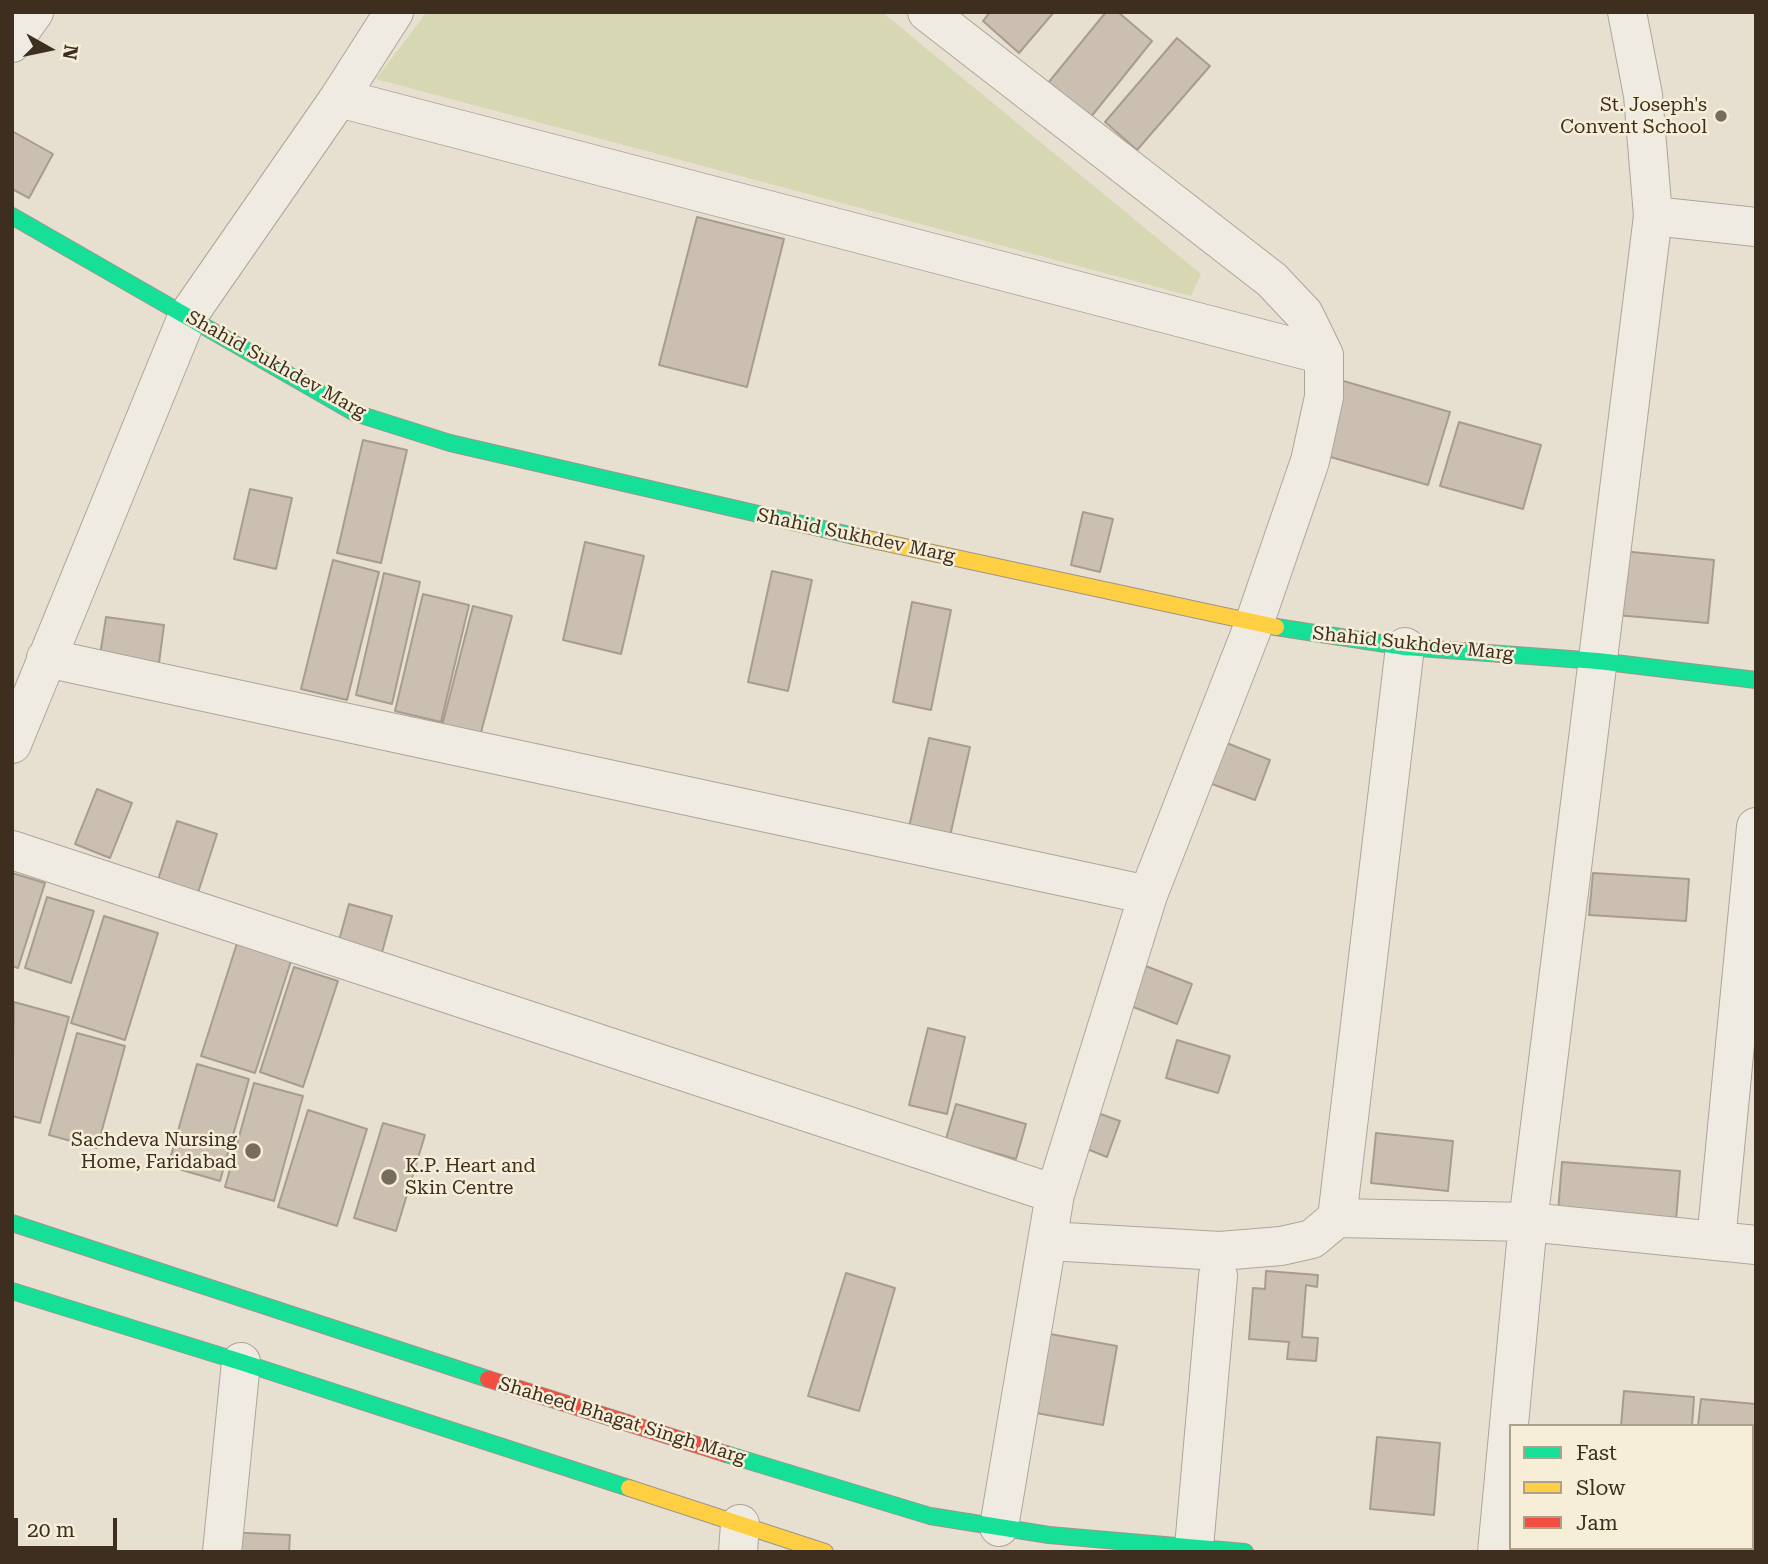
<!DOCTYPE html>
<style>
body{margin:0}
#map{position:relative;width:1768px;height:1564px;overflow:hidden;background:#e7e0d1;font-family:"Roboto Serif",serif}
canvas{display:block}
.frame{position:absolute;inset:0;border:14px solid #3d2e20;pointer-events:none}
.legend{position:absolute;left:1509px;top:1424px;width:245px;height:126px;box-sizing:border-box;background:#f7eed8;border:2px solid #ada18e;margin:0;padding:9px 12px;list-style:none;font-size:21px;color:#3d2e20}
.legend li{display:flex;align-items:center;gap:14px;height:35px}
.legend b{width:35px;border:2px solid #ada18e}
.north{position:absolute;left:14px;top:14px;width:70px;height:70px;-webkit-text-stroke:5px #f7eed8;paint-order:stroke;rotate:99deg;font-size:19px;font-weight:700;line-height:28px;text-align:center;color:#3d2e20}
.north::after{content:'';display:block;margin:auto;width:24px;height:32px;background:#3d2e20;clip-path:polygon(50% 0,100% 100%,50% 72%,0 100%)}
.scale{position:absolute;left:14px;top:1518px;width:103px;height:32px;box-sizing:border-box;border:4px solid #3d2e20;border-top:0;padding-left:9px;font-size:21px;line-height:24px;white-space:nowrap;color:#3d2e20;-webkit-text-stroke:5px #f7eed8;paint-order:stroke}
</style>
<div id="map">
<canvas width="1768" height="1564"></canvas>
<div class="frame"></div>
<ul class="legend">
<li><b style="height:9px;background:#16e098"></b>Fast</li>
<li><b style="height:9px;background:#ffcf43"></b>Slow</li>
<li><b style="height:9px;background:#f24e42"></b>Jam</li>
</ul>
<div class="north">N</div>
<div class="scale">20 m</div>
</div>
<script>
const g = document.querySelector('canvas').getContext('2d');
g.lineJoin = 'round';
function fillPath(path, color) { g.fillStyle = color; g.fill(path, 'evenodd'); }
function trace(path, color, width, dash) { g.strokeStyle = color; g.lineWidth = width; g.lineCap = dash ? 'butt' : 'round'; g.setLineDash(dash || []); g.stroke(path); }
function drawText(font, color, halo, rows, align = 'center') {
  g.font = font + ' "Roboto Serif",serif'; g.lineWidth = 5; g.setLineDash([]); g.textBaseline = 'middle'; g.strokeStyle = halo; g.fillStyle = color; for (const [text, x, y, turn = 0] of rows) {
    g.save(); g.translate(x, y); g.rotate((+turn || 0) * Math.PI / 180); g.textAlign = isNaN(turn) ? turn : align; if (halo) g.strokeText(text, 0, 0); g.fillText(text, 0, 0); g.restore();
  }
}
const green = new Path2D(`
 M427 12H882L1201 274 1191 296 376 79Z`);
const building = new Path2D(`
 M990 12H1054L1019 53 983 21Z
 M1106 12H1118L1152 41 1086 123 1044 88Z
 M1177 38 1210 66 1137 150 1105 122Z
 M12 131 53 154 29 198 12 189Z
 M697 217 784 239 747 387 659 365Z
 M1340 380 1450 412 1428 485 1320 454Z
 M1459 422 1541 445 1523 509 1440 486Z
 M363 440 407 450 381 563 337 553Z
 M250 489 292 498 276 569 234 559Z
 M1083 512 1113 519 1100 572 1071 565Z
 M585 542 644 556 621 654 563 640Z
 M1622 551 1714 560 1708 623 1616 615Z
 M333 560 379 572 347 700 301 689Z
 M772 571 812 580 788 691 748 682Z
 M384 573 420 582 392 704 356 695Z
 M423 594 469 605 441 722 395 711Z
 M912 602 951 610 931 710 893 702Z
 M473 606 512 616 480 736 442 726Z
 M106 617 164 625 159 663 100 655Z
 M929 738 970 747 948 845 907 836Z
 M1219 740 1270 760 1255 800 1204 781Z
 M97 789 132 803 110 858 75 844Z
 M177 821 217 834 194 905 154 892Z
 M12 873 45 883 18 968 12 966Z
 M1593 873 1689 879 1686 921 1589 915Z
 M47 897 94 911 71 983 25 968Z
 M349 904 392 916 381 956 338 944Z
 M104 916 158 933 125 1040 71 1023Z
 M239 937 293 955 255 1073 201 1056Z
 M1138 963 1192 984 1177 1024 1123 1003Z
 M294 967 338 981 303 1087 260 1072Z
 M14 1002 69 1017 40 1123 12 1116Z
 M928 1028 965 1037 947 1114 909 1105Z
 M77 1033 125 1046 97 1148 49 1135Z
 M1177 1040 1230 1056 1218 1093 1166 1078Z
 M197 1064 249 1079 220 1181 168 1166Z
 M254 1083 303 1096 274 1201 225 1187Z
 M956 1104 1026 1124 1016 1159 946 1139Z
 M1084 1108 1120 1121 1107 1157 1072 1143Z
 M308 1110 367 1129 337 1226 278 1207Z
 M383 1123 425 1135 396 1231 354 1218Z
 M1376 1133 1453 1141 1448 1191 1371 1183Z
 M1562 1162 1680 1171 1676 1221 1558 1212Z
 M1266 1271 1318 1275 1317 1287 1306 1285 1302 1337 1318 1338 1316 1361 1287 1359 1289 1342 1249 1339 1253 1288 1265 1289Z
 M846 1273 895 1288 859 1411 808 1396Z
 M1050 1334 1117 1346 1103 1425 1036 1413Z
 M1624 1391 1694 1397 1692 1426H1621Z
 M1701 1399 1756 1404V1534H1752V1426H1698Z
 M1377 1437 1440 1443 1434 1515 1370 1509Z
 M225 1532 290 1535 289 1552H224Z`);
const street = new Path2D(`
 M927 12 1272 280 1304 314 1324 355V397L1310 461 1254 624 1148 895 1055 1194 999 1527
 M12 43 34 12
 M339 98 1324 355
 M1653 216 1756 227
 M46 658 1148 895
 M12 744 187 317 339 98 394 12
 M12 850 1055 1194
 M1337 1218 1405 647
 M1048 1241 1220 1251 1281 1246 1312 1239 1337 1218 1528 1222 1756 1245
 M1716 1241 1756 827
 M1194 1547 1218 1276
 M222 1552 241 1362
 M738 1552 740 1524
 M1497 1552 1528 1222 1653 216 1643 95 1627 12`);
const fast = new Path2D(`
 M12 216 355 413 450 443 854 536
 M1276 627 1405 647 1598 661 1756 680
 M12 1223 488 1379
 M12 1291 241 1362 629 1488
 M726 1454 930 1516 1049 1535 1245 1552`);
const slow = new Path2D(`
 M854 536 1276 627
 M629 1488 825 1552`);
const jam = new Path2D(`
 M488 1379 726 1454`);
const markers = [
 [1721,116,7,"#786c5e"],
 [253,1151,9,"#786c5e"],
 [389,1177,9,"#786c5e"]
];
const poiNames = [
 ["St. Joseph's",1707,105],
 ["Convent School",1707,127],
 ["Sachdeva Nursing",237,1140],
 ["Home, Faridabad",237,1162],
 ["K.P. Heart and",405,1166,"left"],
 ["Skin Centre",405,1188,"left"]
];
const streetNames = [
 ["Shahid Sukhdev Marg",276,365,29],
 ["Shahid Sukhdev Marg",856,536,12],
 ["Shahid Sukhdev Marg",1413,644,6],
 ["Shaheed Bhagat Singh Marg",622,1421,17]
];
fillPath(green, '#d6d7b3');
fillPath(building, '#cbbfb2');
trace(building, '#a89c90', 2);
trace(street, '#ada599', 40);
trace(fast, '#9c958a', 18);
trace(slow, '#9c958a', 18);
trace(jam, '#9c958a', 18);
trace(street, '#efebe3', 38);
trace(fast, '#16e098', 16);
trace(slow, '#ffcf43', 16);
trace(jam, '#f24e42', 16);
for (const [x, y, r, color] of markers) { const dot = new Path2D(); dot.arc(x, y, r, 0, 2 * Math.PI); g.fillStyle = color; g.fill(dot); trace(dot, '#f7eed8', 2.5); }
drawText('19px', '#3d2e20', '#f7eed8', poiNames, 'right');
drawText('19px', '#3d2e20', '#f7eed8', streetNames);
</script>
